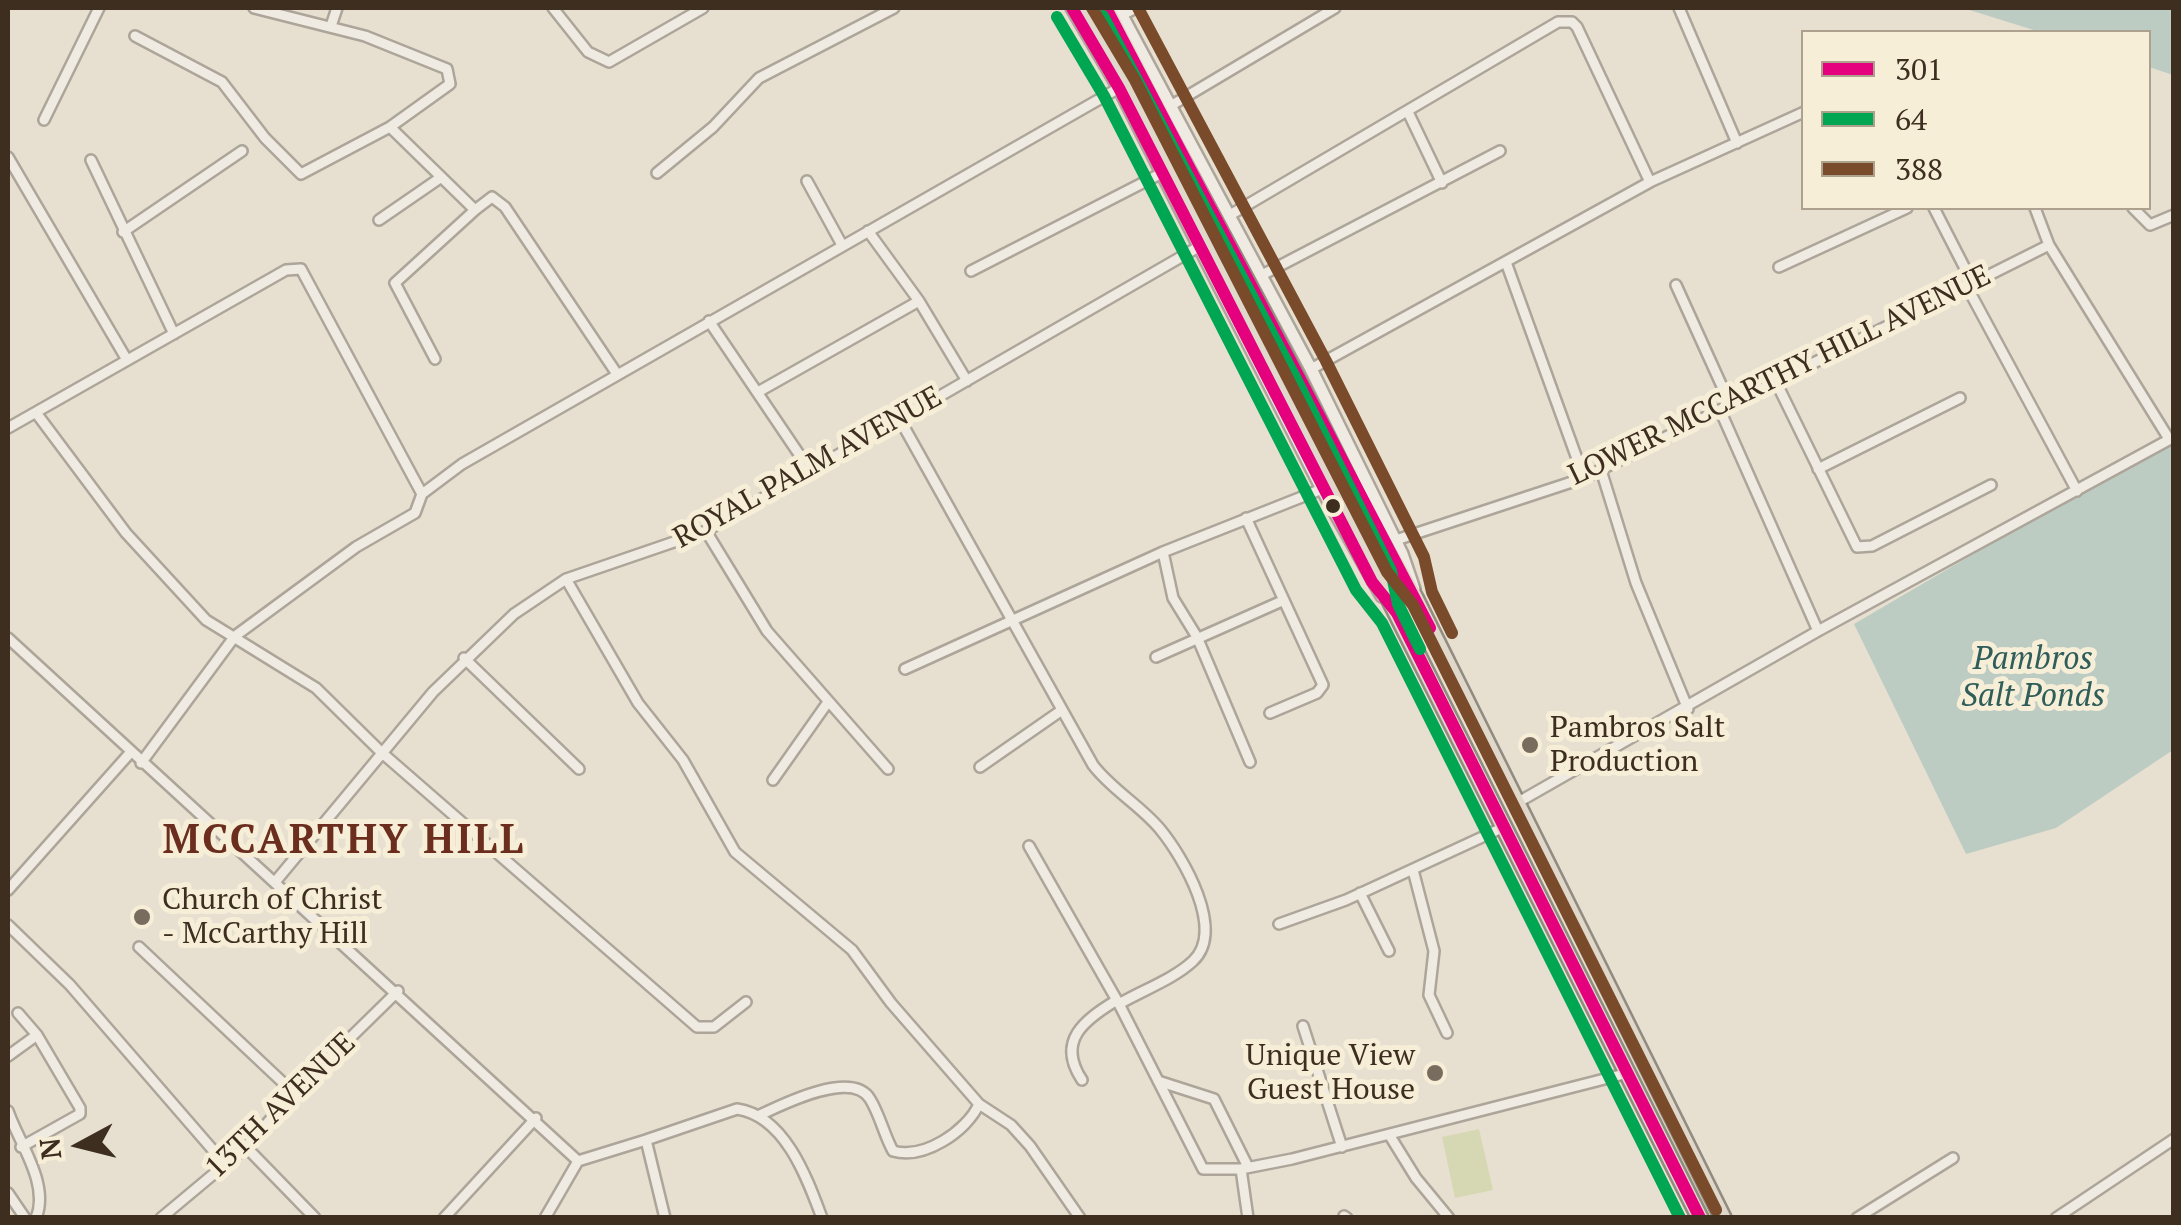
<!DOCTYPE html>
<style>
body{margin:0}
#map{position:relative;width:2181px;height:1225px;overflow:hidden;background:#e7e0d1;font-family:"PT Serif",serif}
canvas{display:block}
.frame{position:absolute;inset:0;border:10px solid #3d2e20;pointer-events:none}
.legend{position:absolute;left:1801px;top:30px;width:350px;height:180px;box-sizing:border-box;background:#f7eed8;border:2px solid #ada18e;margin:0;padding:12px 18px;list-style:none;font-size:30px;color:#3d2e20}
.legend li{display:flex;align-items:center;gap:20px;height:50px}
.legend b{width:50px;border:2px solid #ada18e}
.north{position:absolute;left:30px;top:1095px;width:100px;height:100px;-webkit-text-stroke:8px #f7eed8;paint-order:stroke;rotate:263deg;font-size:28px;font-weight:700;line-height:40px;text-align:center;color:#3d2e20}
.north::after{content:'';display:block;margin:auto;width:35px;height:45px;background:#3d2e20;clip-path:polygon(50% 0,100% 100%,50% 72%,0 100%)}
</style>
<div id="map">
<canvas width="2181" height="1225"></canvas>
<div class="frame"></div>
<ul class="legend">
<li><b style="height:12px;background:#e5007d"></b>301</li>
<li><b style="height:12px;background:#00a651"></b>64</li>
<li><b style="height:12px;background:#7a4b2a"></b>388</li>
</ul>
<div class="north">N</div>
</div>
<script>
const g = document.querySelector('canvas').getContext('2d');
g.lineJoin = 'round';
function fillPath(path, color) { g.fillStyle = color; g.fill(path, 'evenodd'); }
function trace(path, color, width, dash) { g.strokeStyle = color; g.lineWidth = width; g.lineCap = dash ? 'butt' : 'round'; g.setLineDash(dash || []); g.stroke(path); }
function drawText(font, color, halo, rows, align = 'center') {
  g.font = font + ' "PT Serif",serif'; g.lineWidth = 10; g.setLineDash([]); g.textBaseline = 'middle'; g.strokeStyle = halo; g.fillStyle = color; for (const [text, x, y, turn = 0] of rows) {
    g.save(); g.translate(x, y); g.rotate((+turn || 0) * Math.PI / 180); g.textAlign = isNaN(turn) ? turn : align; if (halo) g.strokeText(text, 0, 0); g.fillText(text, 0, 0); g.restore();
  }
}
const green = new Path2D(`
 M1479 1129 1493 1190 1455 1198 1442 1137Z`);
const water = new Path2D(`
 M1963 8H2173V75L2149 67 2148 32H2040Z
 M2173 437V750L2056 828 1966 854 1854 624Z`);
const minor = new Path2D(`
 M553 8 588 52 609 62 703 8
 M1679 8 1737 143
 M1122 15 1136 8
 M331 26 337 8
 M135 36 222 82 265 138 301 174 390 127 450 84 447 69 365 36 254 8
 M1172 105 1335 8
 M1408 112 1442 183
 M44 120 99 8
 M390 127 475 210 492 197 505 207 617 374
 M8 157 127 360
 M91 160 174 334
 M657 173 713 127 759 78 894 8
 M807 181 842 245
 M1650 182 1804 112
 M1934 208 1972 282
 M2035 208 2049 245 2169 439
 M2133 208 2150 225 2174 215
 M1230 215 1558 22H1572L1577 27 1650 182 1311 369
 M379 220 440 178
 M868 231 919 301 967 381
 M123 232 242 151
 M1507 265 1584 478
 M1779 267 1907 208
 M971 271 1162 173
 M1262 275 1500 151
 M1676 285 1730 404
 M1966 285 2077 491
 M709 321 809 469
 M435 359 395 283 475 210
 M1775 380 1857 547 1872 546 1991 485
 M758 392 919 301
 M1720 410 1818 631
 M37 414 126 533 206 620 316 688 381 752 697 1027H714L746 1002
 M899 418 1093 765C1112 790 1140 805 1160 829 1183 857 1226 930 1193 961 1174 979 1141 991 1119 1004
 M8 428 286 270 301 269 422 494
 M1818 469 1960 398
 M1601 470 1636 583 1688 709
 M1246 518 1323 685 1317 693 1270 713
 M706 531 767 631 888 769
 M1396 540 1584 478 2049 245
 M1163 552 1173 598 1197 637 1250 762
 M566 579 638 703 683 760 735 852 852 950 891 1003 979 1104 1011 1125 1030 1146 1080 1218
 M8 638 578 1161
 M1156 657 1282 601
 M464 658 579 769
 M905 669 1163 552 1322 489
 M141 763 235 636 356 547 415 513 422 494 462 464 1119 88
 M980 767 1062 710
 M773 780 828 702
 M1515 804 1818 631 2174 437
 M1029 846 1119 1004 1203 1169H1241L1292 1159 1628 1073
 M1413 870 1434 951 1429 995 1447 1033
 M275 882 433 692 514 614 566 579 706 531 1200 246
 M8 890 130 753
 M1360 893 1389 951
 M1279 924 1346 900 1504 827
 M8 925 70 985 225 1164
 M139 947 294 1093
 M18 1013 37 1035 80 1108V1114L21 1147
 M1303 1026 1342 1147
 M8 1056 37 1035
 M1082 1080C1056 1041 1084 1020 1117 1000
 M1158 1081 1214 1099 1248 1167
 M8 1111C19 1143 50 1184 36 1218
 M758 1116C781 1105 852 1069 870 1099 880 1115 884 1135 893 1151 924 1160 967 1131 979 1104
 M1390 1136 1416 1178 1449 1218
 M646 1140 737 1109C785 1116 807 1178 822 1218
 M246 1147 315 1218
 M1241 1169 1248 1218
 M8 1193 25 1218
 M1344 1216 1347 1218
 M161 1218 246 1147 294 1093 398 991
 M444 1218 536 1118
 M545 1218 578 1161 646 1140 665 1218
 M1857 1218 1953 1158
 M2056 1218 2174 1139`);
const tertiary = new Path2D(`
 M1072 8 1119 88 1322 489 1382 596
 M1118 8 1311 369 1402 554 1414 589`);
const trunk = new Path2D(`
 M1086 8 1130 82 1700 1218
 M1106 8 1340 463 1415 598 1723 1218`);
const bus1 = new Path2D(`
 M1072 8 1119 88 1372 582 1397 613 1700 1218
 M1106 8 1430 628`);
const bus2 = new Path2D(`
 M1103 16 1295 377 1391 571 1398 604 1420 649
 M1057 17 1104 96 1356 590 1382 623 1680 1218`);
const bus3 = new Path2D(`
 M1092 8 1135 80 1387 572 1413 605 1716 1210
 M1138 8 1326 361 1424 557 1432 592 1452 633`);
const markers = [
 [1333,506,9,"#3d2e20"],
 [1530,745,10,"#786c5e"],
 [142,917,10,"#786c5e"],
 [1435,1073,10,"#786c5e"]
];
const streetNames = [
 ["LOWER MCCARTHY HILL AVENUE",1780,376,-26],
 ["ROYAL PALM AVENUE",808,468,-29],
 ["13TH AVENUE",281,1106,-44]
];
const poiNames = [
 ["Pambros Salt",1550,728],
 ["Production",1550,762],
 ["Church of Christ",162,900],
 ["- McCarthy Hill",162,934],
 ["Unique View",1415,1056,"right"],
 ["Guest House",1415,1090,"right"]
];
const waterNames = [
 ["Pambros",2033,660],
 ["Salt Ponds",2033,697]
];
const districtNames = [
 ["MCCARTHY HILL",344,842]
];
fillPath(green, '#d6d7b3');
fillPath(water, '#bcccc2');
trace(minor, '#ada599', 14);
trace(tertiary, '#ada599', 16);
trace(trunk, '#928b80', 20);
trace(minor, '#efebe3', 9);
trace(tertiary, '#efebe3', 11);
trace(trunk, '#e0d9cb', 15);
trace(bus1, '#e5007d', 12);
trace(bus2, '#00a651', 12);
trace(bus3, '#7a4b2a', 12);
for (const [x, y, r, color] of markers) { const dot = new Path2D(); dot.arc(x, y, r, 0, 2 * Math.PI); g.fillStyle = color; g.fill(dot); trace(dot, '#f7eed8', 4); }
drawText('30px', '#3d2e20', '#f7eed8', streetNames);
drawText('30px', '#3d2e20', '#f7eed8', poiNames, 'left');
drawText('italic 32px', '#2f5d5a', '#f7eed8', waterNames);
g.letterSpacing = '2.5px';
drawText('bold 40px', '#6b2e1e', '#f7eed8', districtNames);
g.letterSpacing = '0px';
</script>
